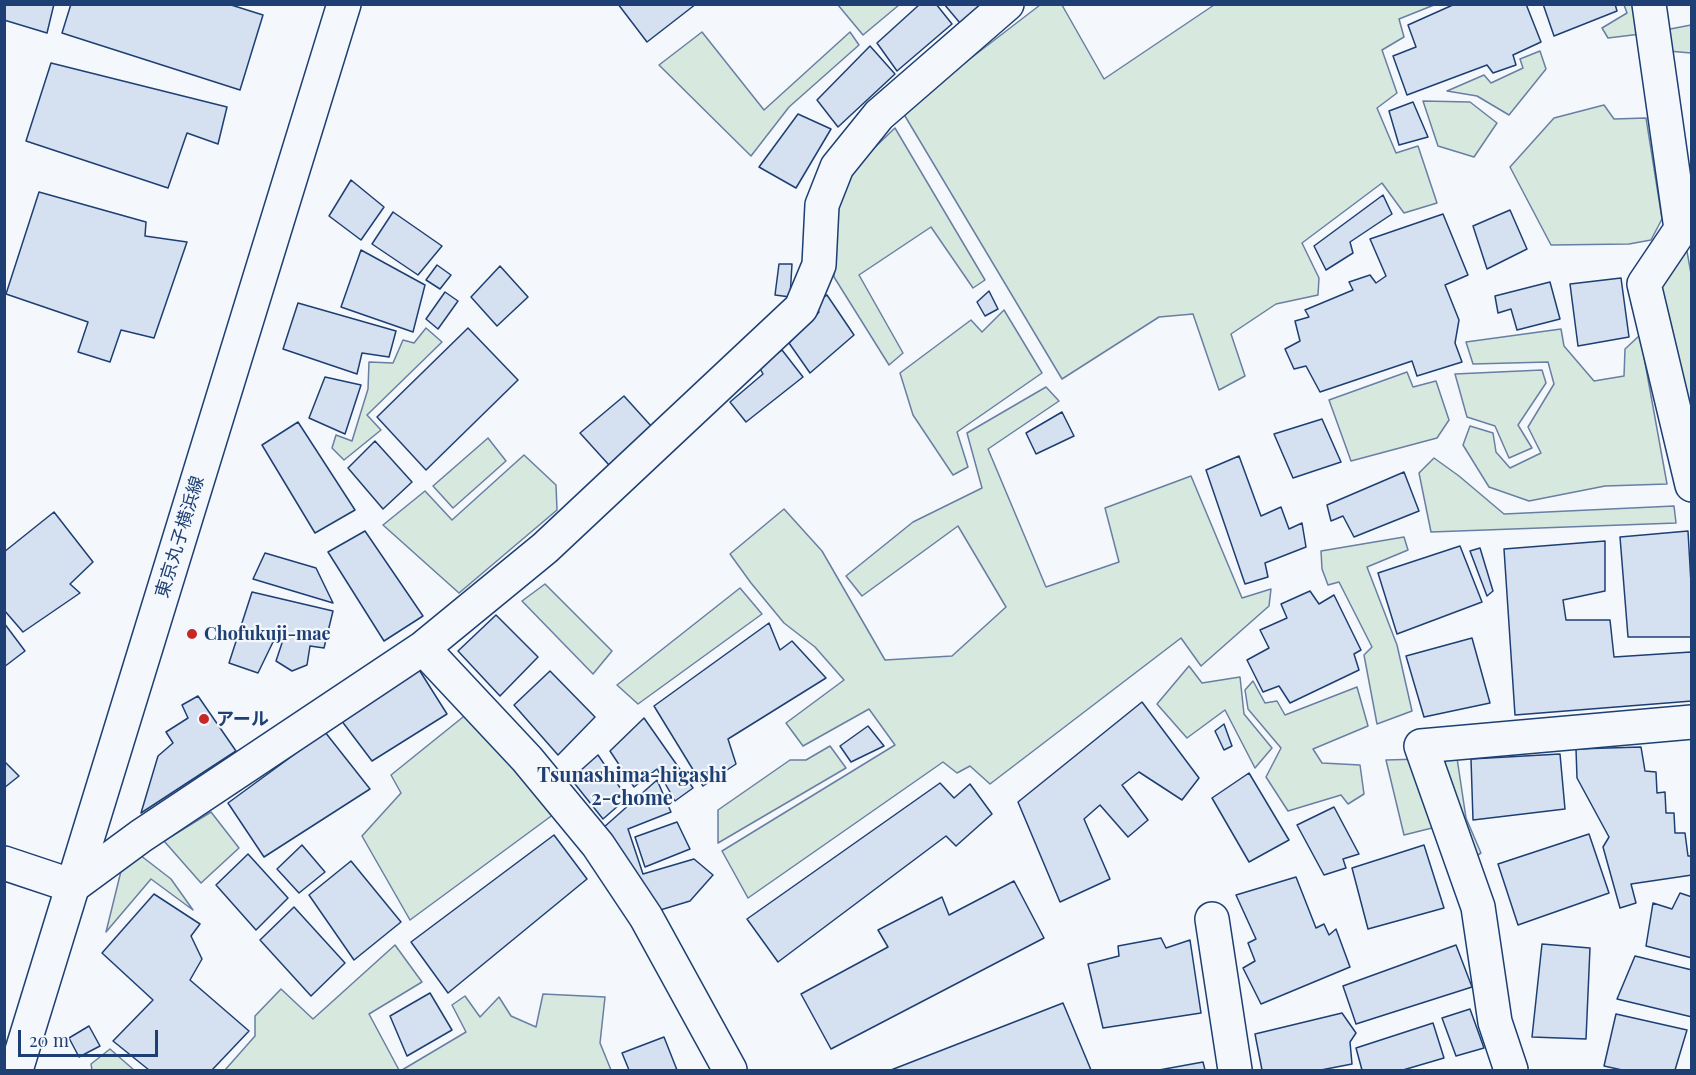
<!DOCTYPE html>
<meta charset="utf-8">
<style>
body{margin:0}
#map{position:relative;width:1696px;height:1075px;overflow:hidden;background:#f4f7fb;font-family:"Playfair Display",serif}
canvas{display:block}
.frame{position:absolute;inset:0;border:6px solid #1d3f73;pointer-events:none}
.scale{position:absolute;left:18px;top:1030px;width:140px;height:27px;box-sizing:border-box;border:3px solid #1d3f73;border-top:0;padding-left:8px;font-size:18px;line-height:21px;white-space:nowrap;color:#1d3f73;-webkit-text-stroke:4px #f4f7fb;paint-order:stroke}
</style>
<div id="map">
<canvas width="1696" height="1075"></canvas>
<div class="frame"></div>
<div class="scale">20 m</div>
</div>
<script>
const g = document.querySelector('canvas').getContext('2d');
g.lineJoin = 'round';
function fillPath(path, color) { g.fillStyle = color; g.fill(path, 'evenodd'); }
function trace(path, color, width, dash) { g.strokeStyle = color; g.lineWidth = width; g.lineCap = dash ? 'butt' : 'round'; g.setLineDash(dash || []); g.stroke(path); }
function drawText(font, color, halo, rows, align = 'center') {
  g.font = font + ' "Playfair Display","Noto Sans JP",serif'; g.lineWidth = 4.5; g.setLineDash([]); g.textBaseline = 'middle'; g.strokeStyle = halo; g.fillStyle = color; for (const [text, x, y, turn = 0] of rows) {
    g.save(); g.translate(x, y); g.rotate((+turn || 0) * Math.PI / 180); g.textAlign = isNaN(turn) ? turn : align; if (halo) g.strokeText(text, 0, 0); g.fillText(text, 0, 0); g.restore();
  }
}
const green = new Path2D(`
 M838 5H899L863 35Z
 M1040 5H1062L1104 79 1214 5H1434L1399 19 1404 37 1382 50 1397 93 1377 108 1396 153 1418 146 1437 203 1404 213 1382 183 1302 243 1319 278 1318 295 1276 304 1231 334 1245 376 1219 390 1193 314 1159 317 1062 379 902 111Z
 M1624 5H1636L1641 34 1608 38 1602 28 1627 13Z
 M1691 25V53L1668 51 1665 30Z
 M702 32 764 110 850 32 859 45 789 107 751 156 659 65Z
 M1540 51 1546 69 1509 115 1477 96 1447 91 1484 75 1491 83 1523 68 1520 59Z
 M1423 101 1470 102 1497 123 1474 157 1438 146Z
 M1604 105 1614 119 1646 118 1662 219 1651 240 1629 244 1551 245 1510 167 1554 118Z
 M895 128 985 280 973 288 931 227 859 275 903 353 889 365 834 277 835 209 847 174Z
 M1686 246 1692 279 1691 439 1660 284Z
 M1004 310 1042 373 957 432 968 467 953 475 913 415 900 373 971 320 982 332Z
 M426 328 442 342 367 415 381 430 344 460 332 448 336 435 352 441 368 389 369 362 393 363 403 340 414 343Z
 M1561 329 1564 346 1594 381 1624 376 1625 349 1640 335 1667 484 1605 486 1529 501 1489 487 1463 445 1470 426 1493 433 1496 452 1510 468 1541 453 1528 427 1554 384 1548 362 1473 364 1466 342Z
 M1542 370 1546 383 1518 425 1532 448 1509 458 1495 426 1467 417 1455 374Z
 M1407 372 1413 387 1436 381 1449 420 1437 438 1351 461 1329 400Z
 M1046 387 1059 401 988 449 1046 587 1119 562 1105 508 1191 476 1242 598 1271 589 1269 606 1201 666 1181 638 990 784 970 766 957 773 943 762 748 898 722 851 895 745 869 709 803 746 786 723 844 680 815 647 784 623 751 583 730 554 784 509 822 551 885 660 952 656 1006 607 958 526 862 596 846 576 913 522 982 488 967 433Z
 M488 438 506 461 453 508 433 486Z
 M524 455 556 485 557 510 459 593 383 525 425 491 452 520Z
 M1434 458 1459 476 1504 514 1674 506 1676 523 1431 532 1419 473Z
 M1404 537 1408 550 1367 567 1397 645 1412 711 1377 724 1364 655 1372 647 1339 582 1328 585 1322 569 1321 551Z
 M545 584 612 651 593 674 522 601Z
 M740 588 762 614 638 704 617 685Z
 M1189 666 1202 683 1240 677 1244 714 1272 748 1255 768 1225 710 1187 738 1157 704Z
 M1253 681 1265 703 1277 701 1285 715 1357 687 1368 726 1313 749 1322 763 1360 765 1364 794 1348 804 1341 795 1288 811 1266 777 1281 748 1248 709 1245 690Z
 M468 713 554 814 410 920 362 836 401 793 391 775Z
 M830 746 846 768 718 843V810L790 760H806Z
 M1457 758 1466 818 1481 853 1470 860 1456 822 1404 835 1386 760Z
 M211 812 239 848 201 883 164 841Z
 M140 855 171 879 193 910 151 879 106 932 123 863Z
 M395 945 422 982 369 1014 399 1070H225L255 1036V1016L281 989 313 1019Z
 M543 994 605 997 600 1043 611 1070H402L466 1032 452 1005 465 996 480 1017 499 997 511 1016 536 1027Z
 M110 1049 134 1070H92L91 1064Z`);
const building = new Path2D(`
 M4 4H54L47 33 4 20Z
 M71 4H228L263 15 240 90 62 33Z
 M618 4H696L647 42Z
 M920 4H936L952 24 897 71 877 43Z
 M944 4H983L960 23Z
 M1455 4H1526L1541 42 1513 55 1516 65 1493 73 1487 65 1407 95 1393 56 1416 47 1408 25Z
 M1543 4H1615L1617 11 1554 36Z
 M870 46 895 74 838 127 817 100Z
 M51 63 227 107 218 144 187 133 168 188 26 141Z
 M1413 102 1428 137 1399 145 1389 111Z
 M798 114 831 129 796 188 759 167Z
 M351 180 384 207 361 240 329 216Z
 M39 192 146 222 145 236 187 242 154 338 121 330 110 362 78 352 88 322 6 294Z
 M1383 195 1392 214 1350 242 1353 253 1326 270 1314 246Z
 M1510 210 1527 249 1487 269 1473 226Z
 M393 212 442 246 418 275 372 244Z
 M1443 214 1468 275 1445 285 1459 320 1455 343 1462 362 1417 376 1412 361 1320 392 1306 366 1294 369 1285 349 1300 341 1295 321 1309 317 1305 310 1353 290 1349 282 1370 275 1376 283 1386 276 1370 239Z
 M361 250 425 285 413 332 341 307Z
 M779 264H792L790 297 775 295Z
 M437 265 451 275 440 289 426 280Z
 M500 266 528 297 497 326 471 297Z
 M1621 278 1629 337 1578 346 1570 284Z
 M1550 282 1560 319 1517 330 1511 309 1498 313 1495 296Z
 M989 291 998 309 985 316 977 302Z
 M445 292 458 301 438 329 426 319Z
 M827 295 854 335 810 373 789 343 819 312 814 303Z
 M298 303 396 331 389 357 362 353 357 374 283 349Z
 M468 328 518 380 426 470 377 417Z
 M782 350 803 377 746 422 730 402 763 374 758 365Z
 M325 377 361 385 345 434 309 418Z
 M624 396 652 427 609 465 580 433Z
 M1062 412 1074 436 1036 454 1026 433Z
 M1322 419 1341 462 1293 478 1274 434Z
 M298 422 355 510 315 533 262 445Z
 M375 441 412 482 383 509 348 468Z
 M1239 456 1261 516 1281 507 1289 529 1302 523 1306 547 1265 563 1268 577 1245 584 1206 470Z
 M1404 472 1419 511 1354 537 1343 516 1331 521 1327 505Z
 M54 512 93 562 70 584 80 593 23 632 4 610V552Z
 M365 531 423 616 384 641 328 552Z
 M1688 531 1692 601V637H1628L1620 537Z
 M1605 541V591L1563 600 1566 620H1610L1614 657 1691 652 1692 701 1515 715 1504 549Z
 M1460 546 1482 602 1397 634 1378 573Z
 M1480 548 1493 591 1487 596 1470 551Z
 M265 553 316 568 333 603 253 579Z
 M1310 591 1319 604 1334 595 1361 650 1354 654 1359 670 1290 703 1279 686 1263 692 1247 660 1269 648 1260 630 1287 618 1281 604Z
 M252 592 333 611 324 648 310 646 307 665 292 671 276 661 282 643 273 642 258 673 229 663Z
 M496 615 538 657 500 696 458 651Z
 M4 623 25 651 4 667Z
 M769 623 780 650 792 641 826 678 728 739 736 764 703 786 654 706Z
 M1472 638 1490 703 1424 717 1406 656Z
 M418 668 447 714 372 761 341 720Z
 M550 671 595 717 558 755 514 705Z
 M198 696 236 751 141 813 158 756 173 743 166 732 188 718 182 705Z
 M1142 702 1199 778 1182 800 1139 772 1122 785 1148 820 1128 837 1100 805 1084 819 1110 879 1060 902 1018 802Z
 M644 718 693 788 675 801 657 769 634 787 610 751Z
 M1224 724 1232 746 1224 750 1215 731Z
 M868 726 884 746 851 762 840 746Z
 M325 732 370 789 264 857 228 803Z
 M1641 747 1645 771 1656 772 1657 793 1665 792 1666 813H1674L1675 833H1685L1688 856H1692V875L1631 884 1636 903 1620 908 1603 847 1609 837 1577 778 1576 749Z
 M1560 754 1565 809 1473 820 1471 759Z
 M598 755 627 798 603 819 571 779Z
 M4 761 19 776 4 788Z
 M1249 773 1289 840 1249 862 1212 798Z
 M657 780 671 812 628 829 643 874 694 859 713 875 690 901 657 911 603 828Z
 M940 783 954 798 970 784 992 814 956 846 946 836 778 962 747 919Z
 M1334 807 1359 854 1343 859 1346 868 1324 875 1297 825Z
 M677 822 690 849 645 867 635 837Z
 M1589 834 1609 893 1518 925 1498 864Z
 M554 835 587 879 448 993 411 942Z
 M302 845 325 872 299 893 277 869Z
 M1424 845 1444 908 1368 929 1352 868Z
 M248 854 288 898 256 930 216 885Z
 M351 861 401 922 354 960 309 895Z
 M1296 877 1316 928 1324 924 1329 935 1336 929 1350 967 1261 1004 1243 968 1255 961 1248 943 1256 939 1236 895Z
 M1014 881 1044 938 831 1049 801 994 888 947 878 930 942 897 949 915Z
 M1680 893 1692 897V958L1646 946 1653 903 1672 909Z
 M154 894 200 924 191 936 202 959 190 980 249 1031 212 1070H149L113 1041 153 1000 102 953Z
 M294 907 345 963 311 996 260 940Z
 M1161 938 1166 948 1190 940 1201 1013 1103 1028 1088 964 1119 956 1118 946Z
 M1542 944 1590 948 1586 1039 1532 1037Z
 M1456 945 1472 987 1356 1024 1343 986Z
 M1635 956 1692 970V1017L1617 999Z
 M430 993 452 1030 407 1056 390 1016Z
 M1063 1003 1091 1070H891Z
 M1470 1009 1484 1048 1456 1056 1442 1018Z
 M1342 1013 1356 1033 1350 1042 1352 1064 1321 1070H1262L1255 1034Z
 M1616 1014 1687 1030 1675 1070H1622L1604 1066Z
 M1433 1023 1444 1058 1403 1070H1362L1356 1048Z
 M89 1026 100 1046 79 1057 69 1038Z
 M664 1037 677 1070H629L622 1053Z
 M1203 1062 1205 1070H1159Z`);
const minor = new Path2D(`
 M1649 4 1681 229 1644 284 1692 485
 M423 648 527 759 598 845 646 917 730 1070
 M4 863 73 886 141 836 423 648 545 548 801 308 819 265 822 205 837 167 879 115 1007 4
 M1212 919 1235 1070
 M1511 1070 1495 1022 1478 907 1421 746 1692 722`);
const major = new Path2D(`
 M16 1070 344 4`);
const markers = [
 [192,634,6,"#c62828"],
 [204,719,6,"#c62828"]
];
const streetNames = [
 ["東京丸子横浜線",180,537,-73]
];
const poiNames = [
 ["Chofukuji-mae",204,634],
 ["アール",216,719]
];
const neighbourhoodNames = [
 ["Tsunashima-higashi",632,776],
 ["2-chome",632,799]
];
fillPath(green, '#d7e8df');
trace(green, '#687fa3', 1.5);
fillPath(building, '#d5e0f0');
trace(building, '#1d3f73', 1.5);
trace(minor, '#1d3f73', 36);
trace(major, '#1d3f73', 36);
trace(minor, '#f4f7fb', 33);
trace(major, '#f4f7fb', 33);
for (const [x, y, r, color] of markers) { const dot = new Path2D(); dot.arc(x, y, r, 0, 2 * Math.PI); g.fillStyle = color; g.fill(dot); trace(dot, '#f4f7fb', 2); }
drawText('18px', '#1d3f73', '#f4f7fb', streetNames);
drawText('bold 18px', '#1d3f73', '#f4f7fb', poiNames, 'left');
drawText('bold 20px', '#1d3f73', '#f4f7fb', neighbourhoodNames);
</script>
